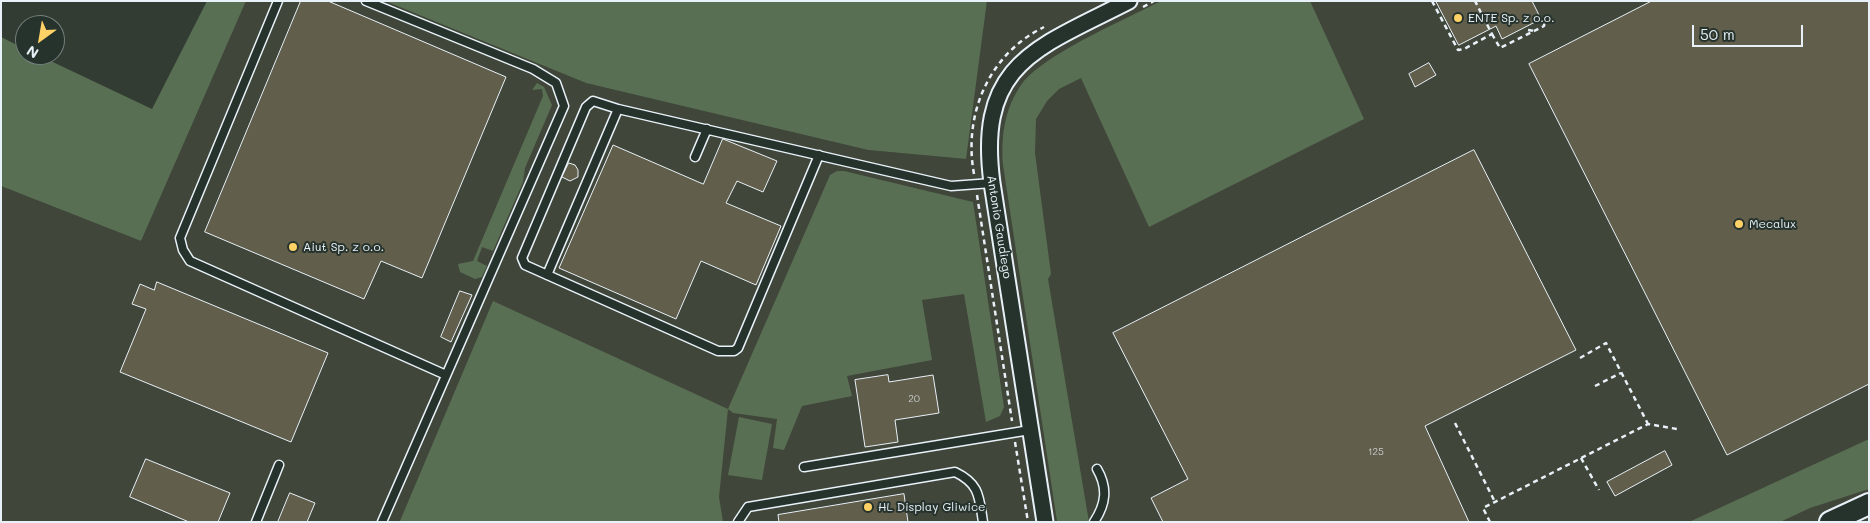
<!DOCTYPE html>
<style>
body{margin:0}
#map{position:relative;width:1870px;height:523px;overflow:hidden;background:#323c33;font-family:Mali,sans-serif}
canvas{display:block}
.frame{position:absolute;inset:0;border:2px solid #e8f1f8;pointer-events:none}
.north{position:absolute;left:15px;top:15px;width:50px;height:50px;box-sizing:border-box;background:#26332d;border:1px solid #747f7e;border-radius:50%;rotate:212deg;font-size:14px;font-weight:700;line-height:20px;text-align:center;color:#e8f1f8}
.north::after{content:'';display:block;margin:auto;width:18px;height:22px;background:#ffd166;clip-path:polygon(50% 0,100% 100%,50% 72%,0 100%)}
.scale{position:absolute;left:1692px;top:25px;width:111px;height:22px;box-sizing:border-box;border:2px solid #e8f1f8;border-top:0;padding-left:6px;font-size:15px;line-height:18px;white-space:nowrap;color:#e8f1f8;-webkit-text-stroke:4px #26332d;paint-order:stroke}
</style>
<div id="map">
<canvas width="1870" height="523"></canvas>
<div class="frame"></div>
<div class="north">N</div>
<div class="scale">50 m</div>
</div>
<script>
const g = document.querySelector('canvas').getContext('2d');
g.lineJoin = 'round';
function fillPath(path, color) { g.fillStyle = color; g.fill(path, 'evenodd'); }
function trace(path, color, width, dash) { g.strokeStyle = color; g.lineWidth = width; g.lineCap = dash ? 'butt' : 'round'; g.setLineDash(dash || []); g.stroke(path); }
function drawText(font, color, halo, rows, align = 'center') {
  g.font = font + ' Mali,sans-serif'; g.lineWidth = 4; g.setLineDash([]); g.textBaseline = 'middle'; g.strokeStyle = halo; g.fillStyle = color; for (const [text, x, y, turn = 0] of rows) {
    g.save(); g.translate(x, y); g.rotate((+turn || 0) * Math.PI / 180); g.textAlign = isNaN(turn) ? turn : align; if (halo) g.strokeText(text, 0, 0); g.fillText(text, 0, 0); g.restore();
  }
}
const built = new Path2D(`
 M246 1H385L586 83 868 150 965 159 987 1H1869V522H1V186L141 241Z`);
const green = new Path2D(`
 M207 1H246L141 241 1 186V37L25 49V55H38L152 109Z
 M385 1H987L966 159 868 150 586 83Z
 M1161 1H1310L1364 119 1149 227 1081 78 1059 89 1047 101 1036 119 1035 153 1051 274 1048 279 1089 522H1059L1057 521 1003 165C1001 137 1004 110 1021 85 1042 55 1126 19 1161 1Z
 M537 83 544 87 552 105 525 168 523 182 493 251 482 247 477 261 487 266 482 277 475 279 460 272 458 264 473 261 543 96 542 89 532 90Z
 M837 171H844L973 202 1004 407 1000 416 986 422 964 294 922 300 932 360 847 376 852 396 802 406 784 450 773 448 777 419 733 413 728 409 719 497 723 522 400 521 493 301 728 409 830 175Z
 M739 417 772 424 762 480 728 475Z
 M1869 439V489L1810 508 1780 522H1689Z`);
const building = new Path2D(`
 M301 1H328L506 77 422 278 381 261 364 299 205 232Z
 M1436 1H1532L1541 19 1502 39 1496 26 1459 45Z
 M1652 1H1869V384L1727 455 1529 64Z
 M1429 63 1436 75 1415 87 1409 74Z
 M723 139 777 161 763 192 737 181 726 203 781 226 756 285 701 261 676 319 559 268 613 145 703 184Z
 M1474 150 1576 350 1425 426 1469 522H1163L1151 498 1188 479 1113 333Z
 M569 163 575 165 578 170V177L570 181 562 177Z
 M157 282 328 353 291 442 120 372 146 309 132 304 140 284 154 290Z
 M460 291 472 295 451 342 441 337Z
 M888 375 889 382 933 375 939 413 895 420 898 442 865 447 855 380Z
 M1665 451 1672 465 1615 496 1607 482Z
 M146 459 230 493 218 522H189L130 497Z
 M290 493 315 503 307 522H278Z
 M904 494 908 522H779L778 515Z`);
const path = new Path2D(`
 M1432 1 1458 50 1464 49 1492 34 1475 1
 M1143 7 1154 1
 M1528 30 1534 31
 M1492 34 1500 48 1544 26 1545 17
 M974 174C963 114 989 54 1044 27
 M977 195 1012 421
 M1580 358 1606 343 1648 424
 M1595 386 1621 373
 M1455 423 1495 502
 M1015 442 1028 522
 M1581 458 1599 490
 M1490 522 1483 508 1648 424 1677 429`);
const lane = new Path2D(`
 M278 1 180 238 183 250 190 261 446 375
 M366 1 533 69 556 83 564 106 382 522
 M819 155 738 348 734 351H718L534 269 525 265 522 258 586 107 593 101 618 109 951 186 992 183
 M695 157 707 129
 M547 275 618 109
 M804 467 1030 430
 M256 522 279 465
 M738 522 748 507 955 472C980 484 979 497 983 522
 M1094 522C1106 504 1108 488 1097 469`);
const street = new Path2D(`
 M1045 522 992 183C976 63 1037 48 1129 1`);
const secondary = new Path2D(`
 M1830 522 1869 504`);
const markers = [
 [1458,18,5,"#ffd166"],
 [1739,224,5,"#ffd166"],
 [293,247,5,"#ffd166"],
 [868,507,5,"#ffd166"]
];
const numberNames = [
 ["20",914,399],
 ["125",1376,452]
];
const poiNames = [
 ["ENTE Sp. z o.o.",1468,18],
 ["Mecalux",1749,224],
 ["Aiut Sp. z o.o.",303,247],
 ["HL Display Gliwice",878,507]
];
const streetNames = [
 ["Antonio Gaudiego",999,227,81]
];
fillPath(built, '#40463a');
fillPath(green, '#596f53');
fillPath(building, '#615e4b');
trace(building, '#e8f1f8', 1);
trace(lane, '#e8f1f8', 11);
trace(street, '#e8f1f8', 19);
trace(secondary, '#e8f1f8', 24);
trace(path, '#e8f1f8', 2.5, [5, 4]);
trace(lane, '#26332d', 8);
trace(street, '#26332d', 15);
trace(secondary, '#26332d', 20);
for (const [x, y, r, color] of markers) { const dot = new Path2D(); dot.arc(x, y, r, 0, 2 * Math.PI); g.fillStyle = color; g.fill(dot); trace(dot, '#26332d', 2); }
drawText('10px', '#c6cccd', null, numberNames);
drawText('12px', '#e8f1f8', '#26332d', poiNames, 'left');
drawText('12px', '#e8f1f8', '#26332d', streetNames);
</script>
